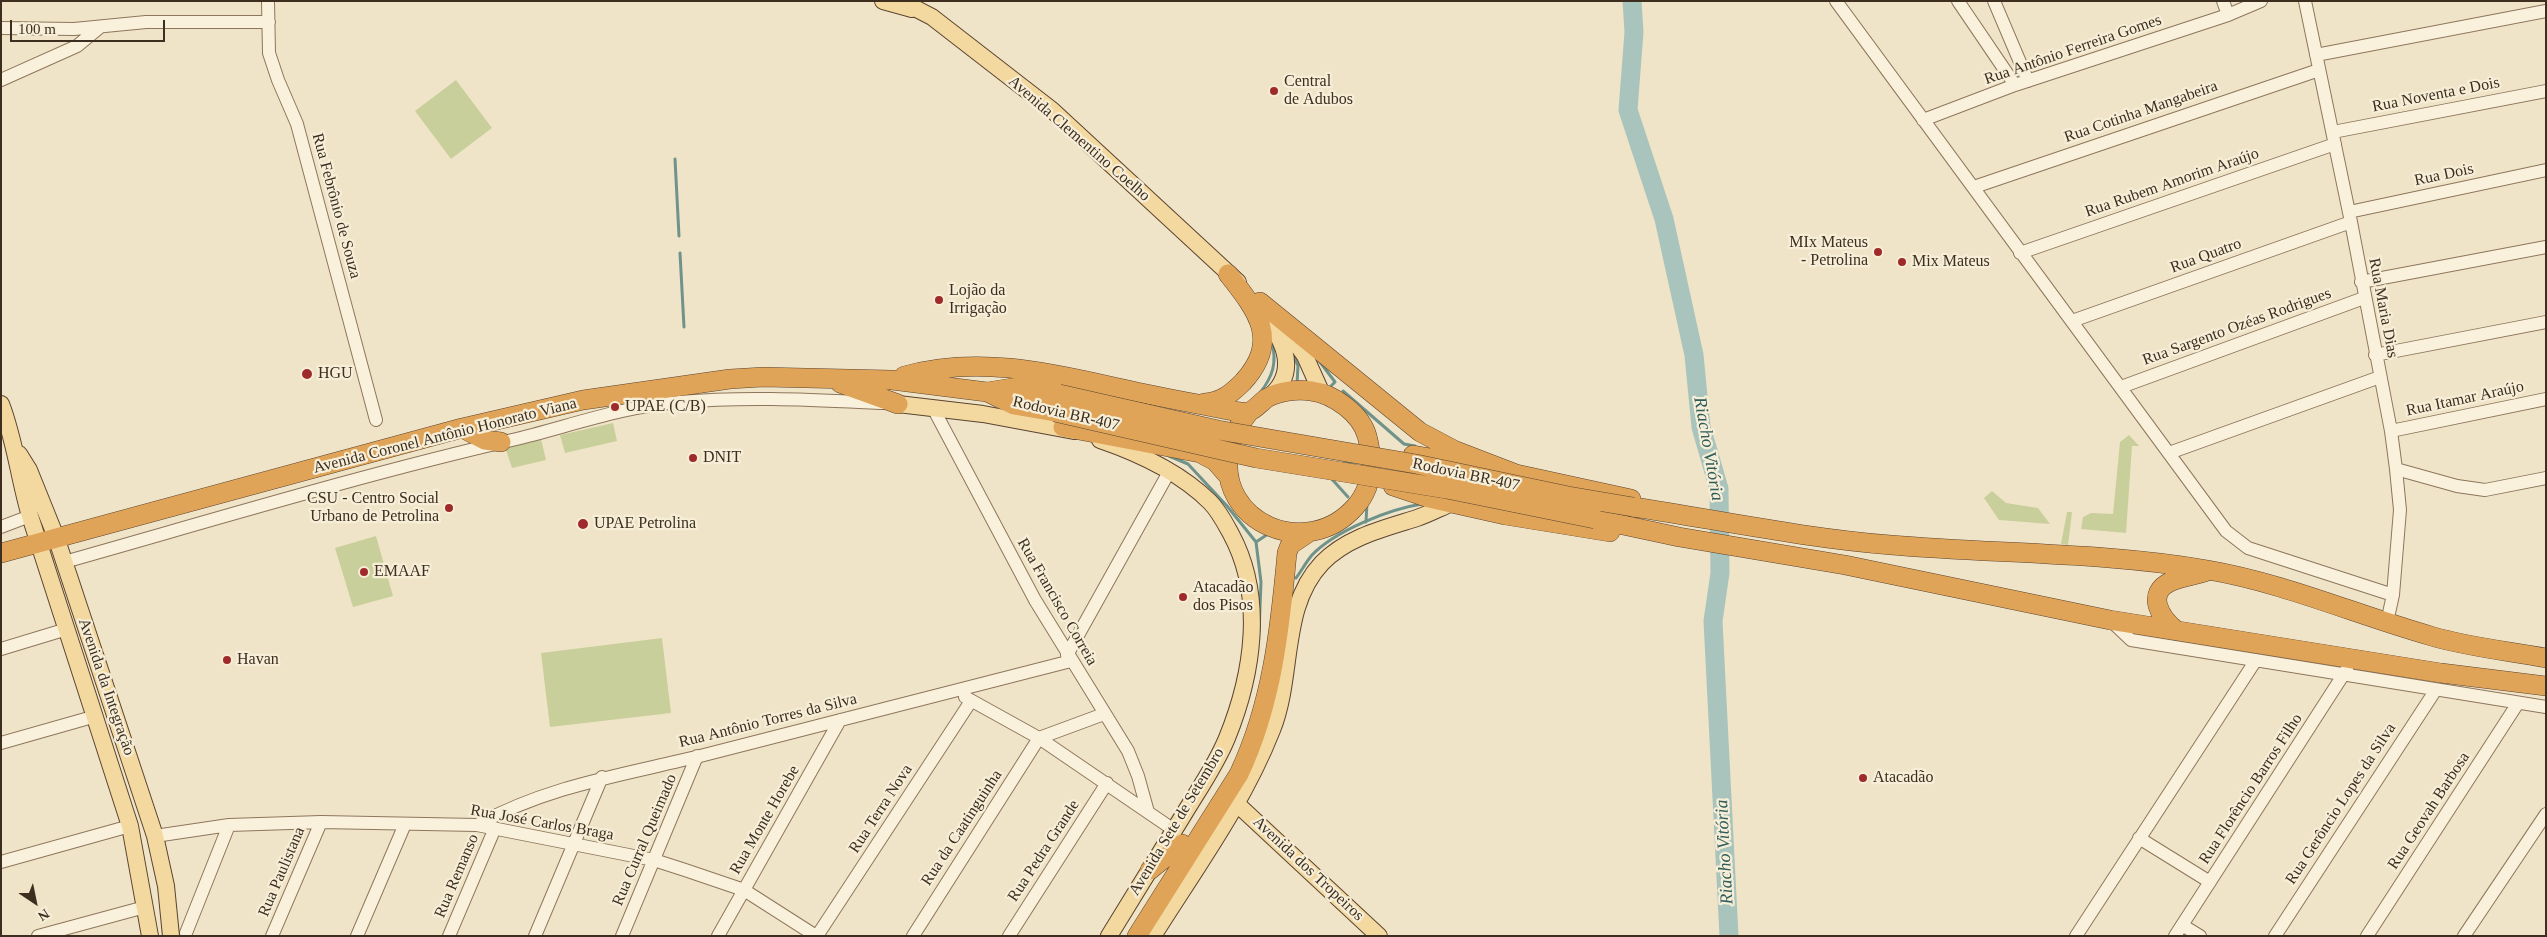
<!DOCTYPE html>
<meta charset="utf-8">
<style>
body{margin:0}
#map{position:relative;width:2547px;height:937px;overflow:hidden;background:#f0e4c8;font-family:Georgia,serif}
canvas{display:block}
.frame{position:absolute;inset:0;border:2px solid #3d2e20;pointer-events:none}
.north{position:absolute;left:10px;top:877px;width:50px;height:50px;-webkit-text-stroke:4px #f7eed8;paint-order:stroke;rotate:146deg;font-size:14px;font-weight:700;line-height:20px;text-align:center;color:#3d2e20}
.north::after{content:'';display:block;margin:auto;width:18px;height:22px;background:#3d2e20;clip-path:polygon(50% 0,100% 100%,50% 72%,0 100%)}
.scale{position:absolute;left:10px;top:20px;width:155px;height:22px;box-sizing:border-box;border:2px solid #3d2e20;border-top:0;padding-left:6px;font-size:15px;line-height:18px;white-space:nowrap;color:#3d2e20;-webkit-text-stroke:4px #f7eed8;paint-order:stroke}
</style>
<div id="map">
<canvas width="2547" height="937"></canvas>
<div class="frame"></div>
<div class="north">N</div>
<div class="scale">100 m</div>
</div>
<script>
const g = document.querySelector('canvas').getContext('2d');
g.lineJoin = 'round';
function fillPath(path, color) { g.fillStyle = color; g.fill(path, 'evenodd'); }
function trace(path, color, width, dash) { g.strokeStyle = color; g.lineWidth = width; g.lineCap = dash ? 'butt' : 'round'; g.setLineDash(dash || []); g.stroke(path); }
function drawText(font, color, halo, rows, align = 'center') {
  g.font = font + ' Georgia,serif'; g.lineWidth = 4.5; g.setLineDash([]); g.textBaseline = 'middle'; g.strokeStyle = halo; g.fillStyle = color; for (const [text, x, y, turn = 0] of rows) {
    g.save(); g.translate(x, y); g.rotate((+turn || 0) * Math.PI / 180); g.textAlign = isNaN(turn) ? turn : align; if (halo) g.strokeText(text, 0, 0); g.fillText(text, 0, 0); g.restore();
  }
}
const green = new Path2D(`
 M456 80 492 128 451 159 415 111Z
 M613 423 617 441 565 453 560 435Z
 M2129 435 2139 446H2132L2126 533 2081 529 2083 517 2091 513 2113 514 2120 442Z
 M541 439 546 460 512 468 505 447Z
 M1992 491 2006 503 2038 508 2050 524 1999 520 1984 498Z
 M2067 512H2072L2068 545 2061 544Z
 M376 536 393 596 353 607 335 548Z
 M662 638 671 713 550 727 541 653Z`);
const stream = new Path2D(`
 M675 159 679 236
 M680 253 684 327
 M1292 351 1298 366 1297 384
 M1320 362 1335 382 1328 389
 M1343 391 1404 444 1415 446
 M1260 393C1273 376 1277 363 1272 342
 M1169 456 1188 464 1227 506 1256 542 1261 582 1259 632
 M1342 463 1356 462
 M1330 477 1348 497
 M1366 522 1367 503
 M1256 542 1268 534
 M1296 578C1302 570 1306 562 1312 555 1335 531 1389 509 1422 504`);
const river = new Path2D(`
 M1632 1 1634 32 1628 110 1664 219 1694 355 1701 427 1719 489 1720 573 1713 621 1729 936`);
const minor = new Path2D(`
 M268 1 269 53 278 80 297 124 376 420
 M1836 1 2226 531 2248 548 2393 595
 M1958 1 2015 85
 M1994 1 2028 81
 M2223 1 2228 15
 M2305 1 2351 222 2391 431 2396 469 2400 510 2393 595 2387 622
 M1 28 74 29 146 22H269
 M2316 55 2546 11
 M1 80 77 46 100 27
 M1923 120 2015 85 2228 15 2261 1
 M2333 132 2546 91
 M1974 187 2319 70
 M2349 212 2546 170
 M2020 253 2335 144
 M2361 282 2546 247
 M2072 321 2351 222
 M2375 355 2546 322
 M2121 387 2364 298
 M933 408 1035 600 1128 751 1138 776 1148 812
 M2391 431 2546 399
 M2169 453 2380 377
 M2396 469 2457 486 2485 490 2546 478
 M1 527 30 516
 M64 562C213 520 361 475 512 440 567 427 623 406 680 402 747 396 815 400 883 403
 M2110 620 2131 640 2546 707
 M1 649 67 629
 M1067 655 1169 472
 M965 697 1039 738 1174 830
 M1 743 96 716
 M477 825C550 785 624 775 704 755 826 723 949 693 1071 661
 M155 836 229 825 321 822 477 825 654 860 685 870 744 890 816 936
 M2139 838 2210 882
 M1 862 130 826
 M2182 925 2200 936
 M186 933 229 825
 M38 936 145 907
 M272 936 321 822
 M357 936 405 824
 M449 936 495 828
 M535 936 602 777
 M622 936 697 756
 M718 936 840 720
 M817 936 971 701
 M913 936 1039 738 1104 714
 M1009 936 1107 783
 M2076 936 2256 660
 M2175 936 2347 669
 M2275 936 2435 691
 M2367 936 2518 703
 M2464 936 2546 814`);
const major = new Path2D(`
 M883 1 912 9
 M901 1 932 17 1052 110 1238 282
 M1257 305C1279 333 1304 369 1268 398
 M1286 329 1305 356 1322 394
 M1 404C15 440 19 479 30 516L130 826 150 936
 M898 404 983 414 1074 431
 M1100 440C1138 453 1181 473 1210 502 1219 511 1225 523 1231 534 1265 597 1253 674 1227 738 1216 765 1199 789 1184 814 1159 854 1134 895 1109 936
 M19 454 29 470 56 537 155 836 166 886 171 936
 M1236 803 1379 936
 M1153 936C1195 869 1243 804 1272 730 1294 676 1280 607 1322 563 1347 537 1385 528 1417 518 1429 514 1440 508 1452 503`);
const highway = new Path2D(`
 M1260 302 1420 432 1454 450 1519 475
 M904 376C974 356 1044 371 1114 387 1153 396 1193 403 1233 411 1237 411 1244 413 1248 412 1255 410 1261 402 1267 398 1280 391 1297 389 1311 391 1334 394 1361 414 1367 436 1374 462 1373 487 1355 507 1307 561 1217 523 1229 452 1231 436 1240 424 1249 412
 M840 383 898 404
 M987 392 1014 405 1055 412
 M1204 403C1221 402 1231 394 1243 382 1281 340 1257 311 1228 274
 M1063 427 1200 453 1215 461 1229 477
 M462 428 485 440 501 442
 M1413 455 1470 465
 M1507 472 1631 499
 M1393 486 1429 498 1505 515 1610 532
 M1633 507C1719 520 1804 538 1891 545 1997 554 2103 552 2208 570 2284 583 2357 615 2431 636 2468 647 2508 651 2546 658
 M1595 519 1679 537 1845 565 2110 620 2441 673 2546 686
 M1 553 462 428 583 400 730 379 763 377 892 380 987 392 1018 387 1059 394
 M2177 631C2161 619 2144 593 2172 581 2183 577 2196 575 2207 571
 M1150 870 1182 844
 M1137 936 1239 774C1272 704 1280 630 1287 553L1290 545 1308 533`);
const highwayBridge = new Path2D(`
 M1059 394 1218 430 1416 464 1568 496 1633 507
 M1055 412 1256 458 1447 489 1595 519`);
const markers = [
 [1274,91,5,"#9e2a2b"],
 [1878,252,5,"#9e2a2b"],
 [1902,262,5,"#9e2a2b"],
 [939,300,5,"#9e2a2b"],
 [307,374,6,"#9e2a2b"],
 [615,407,5,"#9e2a2b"],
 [693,458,5,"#9e2a2b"],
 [449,508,5,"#9e2a2b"],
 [583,524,6,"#9e2a2b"],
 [364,572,5,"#9e2a2b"],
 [1183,597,5,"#9e2a2b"],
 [227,660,5,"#9e2a2b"],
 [1863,778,5,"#9e2a2b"]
];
const streetNames = [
 ["Rua Antônio Ferreira Gomes",2073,50,-19],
 ["Rua Noventa e Dois",2436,95,-11],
 ["Rua Cotinha Mangabeira",2141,112,-19],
 ["Avenida Clementino Coelho",1079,139,41],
 ["Rua Dois",2444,175,-12],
 ["Rua Rubem Amorim Araújo",2172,183,-19],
 ["Rua Febrônio de Souza",336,206,75],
 ["Rua Quatro",2206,256,-20],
 ["Rua Maria Dias",2383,308,79],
 ["Rua Sargento Ozéas Rodrigues",2237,327,-20],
 ["Rua Itamar Araújo",2465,399,-12],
 ["Rodovia BR-407",1066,414,13],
 ["Avenida Coronel Antônio Honorato Viana",445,436,-14],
 ["Rodovia BR-407",1466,475,12],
 ["Rua Francisco Correia",1057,602,60],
 ["Avenida da Integração",106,687,71],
 ["Rua Antônio Torres da Silva",768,721,-14],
 ["Rua Florêncio Barros Filho",2251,789,-57],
 ["Rua Gerôncio Lopes da Silva",2341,804,-57],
 ["Rua Terra Nova",881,809,-57],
 ["Rua Geovah Barbosa",2429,811,-57],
 ["Rua Monte Horebe",765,820,-60],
 ["Avenida Sete de Setembro",1177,822,-59],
 ["Rua José Carlos Braga",542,823,10],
 ["Rua da Caatinguinha",962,828,-57],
 ["Rua Curral Queimado",645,840,-67],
 ["Rua Pedra Grande",1044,851,-57],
 ["Avenida dos Tropeiros",1308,869,43],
 ["Rua Paulistana",282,872,-67],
 ["Rua Remanso",457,876,-67]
];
const poiNames = [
 ["Central",1284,82],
 ["de Adubos",1284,100],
 ["MIx Mateus",1868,243,"right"],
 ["- Petrolina",1868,261,"right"],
 ["Mix Mateus",1912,262],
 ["Lojão da",949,291],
 ["Irrigação",949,309],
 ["HGU",318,374],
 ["UPAE (C/B)",625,407],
 ["DNIT",703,458],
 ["CSU - Centro Social",439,499,"right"],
 ["Urbano de Petrolina",439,517,"right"],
 ["UPAE Petrolina",594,524],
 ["EMAAF",374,572],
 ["Atacadão",1193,588],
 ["dos Pisos",1193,606],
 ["Havan",237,660],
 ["Atacadão",1873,778]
];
const waterNames = [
 ["Riacho Vitória",1708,449,80],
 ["Riacho Vitória",1725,852,-93]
];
fillPath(green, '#c9cf9b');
trace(stream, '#6f938a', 3);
trace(river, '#a9c4bc', 19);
trace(minor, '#8d765c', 14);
trace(major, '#5b4430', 18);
trace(highway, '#5b4430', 20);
trace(minor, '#faf1dc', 12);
trace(major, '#f3d9a0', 16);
trace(highway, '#e0a458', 19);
trace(highwayBridge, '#5b4430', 20, []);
trace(highwayBridge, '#e0a458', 19);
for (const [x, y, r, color] of markers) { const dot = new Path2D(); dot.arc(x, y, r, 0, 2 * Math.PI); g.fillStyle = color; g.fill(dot); trace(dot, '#f7eed8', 2); }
drawText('16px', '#3d2e20', '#f7eed8', streetNames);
drawText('16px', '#3d2e20', '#f7eed8', poiNames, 'left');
drawText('italic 18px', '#2f5d5a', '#f7eed8', waterNames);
</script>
